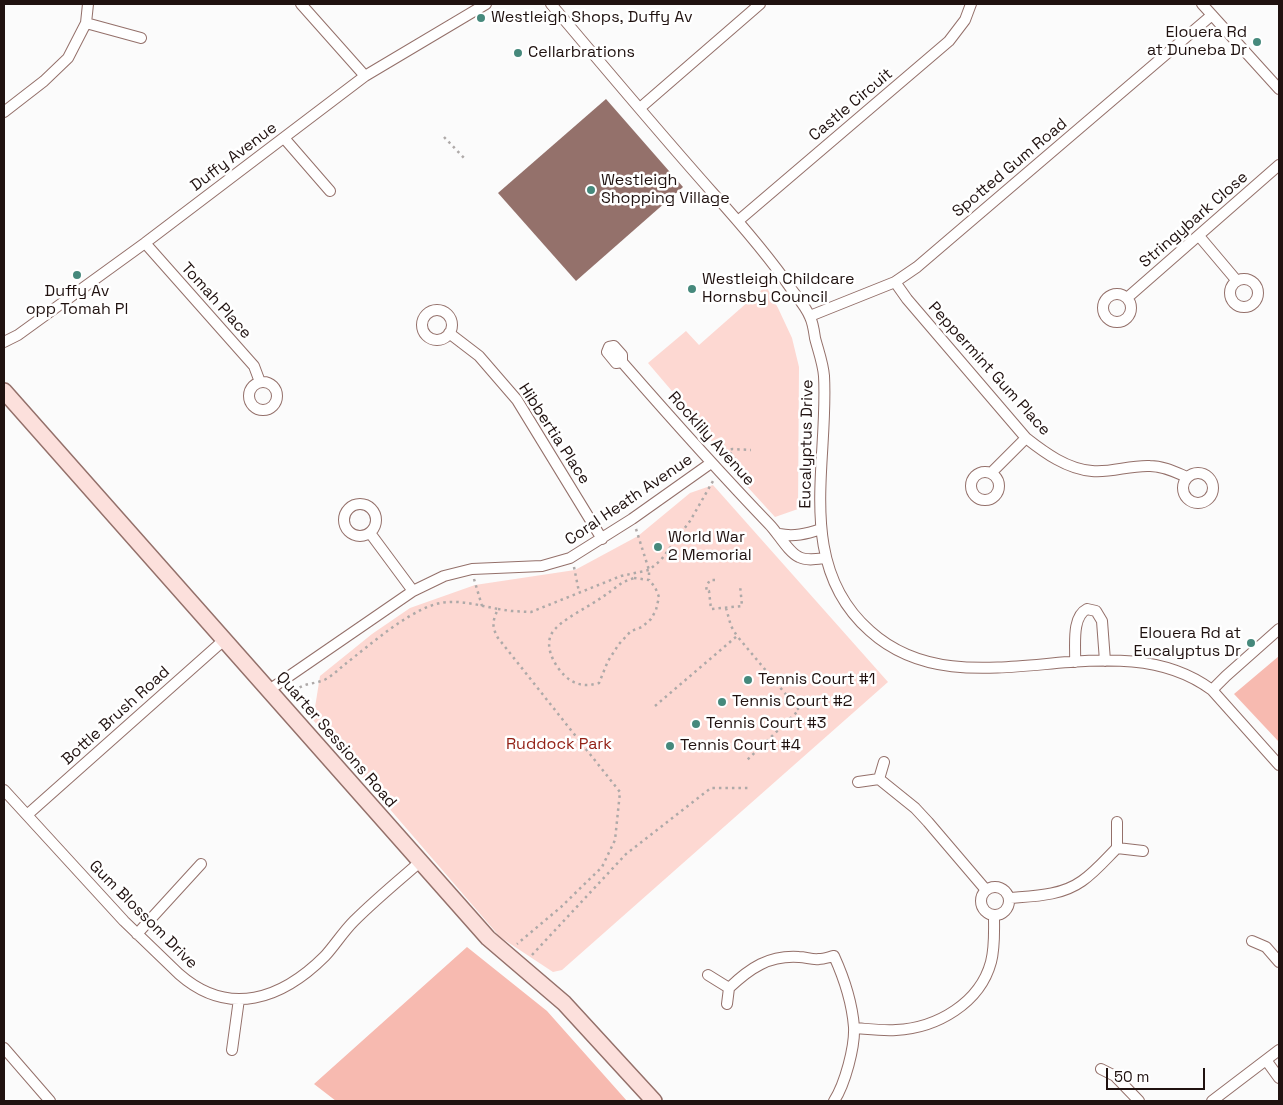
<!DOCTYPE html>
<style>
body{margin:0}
#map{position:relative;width:1283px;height:1105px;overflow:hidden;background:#fbfbfb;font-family:"Space Grotesk",sans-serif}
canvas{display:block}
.frame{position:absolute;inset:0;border:5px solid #201210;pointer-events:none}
.scale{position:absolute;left:1106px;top:1068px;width:99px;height:22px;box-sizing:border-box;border:2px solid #201210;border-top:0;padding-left:6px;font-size:15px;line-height:18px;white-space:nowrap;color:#201210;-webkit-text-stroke:4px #fff;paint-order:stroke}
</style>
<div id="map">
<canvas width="1283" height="1105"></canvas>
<div class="frame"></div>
<div class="scale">50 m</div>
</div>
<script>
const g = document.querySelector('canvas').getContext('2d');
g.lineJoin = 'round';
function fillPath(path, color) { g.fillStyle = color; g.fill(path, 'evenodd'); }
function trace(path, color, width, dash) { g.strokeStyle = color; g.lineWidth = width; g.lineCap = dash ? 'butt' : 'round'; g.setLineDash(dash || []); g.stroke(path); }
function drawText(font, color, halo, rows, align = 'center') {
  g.font = font + ' "Space Grotesk",sans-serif'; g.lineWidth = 5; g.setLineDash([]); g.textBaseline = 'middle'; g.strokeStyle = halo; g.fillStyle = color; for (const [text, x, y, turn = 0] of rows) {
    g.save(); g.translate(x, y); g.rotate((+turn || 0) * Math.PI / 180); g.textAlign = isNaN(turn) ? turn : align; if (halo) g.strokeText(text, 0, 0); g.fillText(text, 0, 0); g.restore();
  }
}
const green = new Path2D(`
 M766 286 778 308 792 338 799 367 798 509 775 517 732 470 734 468 676 399 677 397 648 363 686 331 699 345Z
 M713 485 888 682 562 970 553 972 500 937 313 720 320 676 372 634 410 608 475 585 575 570 638 536 690 493Z`);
const forest = new Path2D(`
 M1279 656V742L1234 694Z
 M467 947 547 1011 627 1101H336L314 1084Z`);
const building = new Path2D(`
 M606 99 683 187 576 281 498 193Z`);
const path = new Path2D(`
 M444 137 466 160
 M727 463 734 458 729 451 732 449 751 450
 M636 529 649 570V580
 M574 567 579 592
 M634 578 649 580 655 587 659 597 656 610 651 619 642 627 631 631 619 644 608 661 599 683C585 687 574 685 564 675 554 665 544 646 552 633 559 621 586 608 598 600 607 594 615 588 623 582Z
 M474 579 482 606
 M715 580H710L707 585 706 591H709L711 609 742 606 740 585
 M726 608 731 626 737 636
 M498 609 511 611 531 612 621 576 649 570 661 560 690 521 713 481
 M295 692C302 682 315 685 326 679 332 676 338 670 344 665 369 646 417 602 449 602 465 601 482 606 498 609 493 620 491 626 498 638L620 792 615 840 602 867 561 907 517 944
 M655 706 737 636 799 710 745 762
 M532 955 626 854 711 788H749`);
const minor = new Path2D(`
 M301 4 365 76
 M551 4C604 67 657 130 712 192 740 223 768 255 792 290 798 298 806 307 810 317 813 323 814 331 815 338 818 350 823 363 824 376 829 463 794 564 870 631 965 717 1112 615 1212 690L1279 765
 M1202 4 1279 89
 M86 23 141 38
 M640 108 760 4
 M4 112 44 81 68 58 86 23 88 4
 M284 138 330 191
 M738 221 949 41 965 20 971 4
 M1199 236 1237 281
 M145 243 254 366 260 382
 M1230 293a14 14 0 1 1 28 0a14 14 0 1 1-28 0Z
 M895 282 907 299 1026 438C1045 453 1067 469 1092 471 1111 473 1130 465 1150 466 1163 466 1175 472 1187 477
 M1103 308a14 14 0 1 1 28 0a14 14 0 1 1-28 0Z
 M1127 298 1279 165
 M422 325a15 15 0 1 1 30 0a15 15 0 1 1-30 0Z
 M810 316 895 282 917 267 1212 15
 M449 333 479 356 517 400 602 539
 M4 342 18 335 145 243 365 76 486 4
 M622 362 616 363 607 352 609 347 614 346 622 355V362C670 417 718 471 769 524 778 533 788 552 799 557 807 561 817 559 825 558
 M249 396a14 14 0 1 1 28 0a14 14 0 1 1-28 0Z
 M971 486a14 14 0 1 1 28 0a14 14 0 1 1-28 0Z
 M1183 488a15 15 0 1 1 30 0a15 15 0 1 1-30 0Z
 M991 473 1026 438
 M344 520a16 16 0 1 1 32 0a16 16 0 1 1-32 0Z
 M370 533 413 591
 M779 534C794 537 806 534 821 529
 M1075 662C1076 647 1071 617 1087 609L1096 611 1102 621 1105 661
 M269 690 413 591 444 576 472 569 542 566 570 558 632 519 711 463
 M1212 690 1226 676 1279 629
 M879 779 884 762
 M858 782 879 779 915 808 928 822 986 890
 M4 790 124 921 179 974C229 1018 282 999 325 956 335 945 343 932 354 921 375 900 398 881 420 862
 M27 815 224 640
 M1117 822V848
 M981 901a14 14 0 1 1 28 0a14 14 0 1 1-28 0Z
 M1010 898C1034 896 1061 896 1082 881 1095 872 1106 859 1117 848L1143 851
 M137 934 201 864
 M1252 941 1266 947 1279 962
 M708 975 729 988
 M727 1004 729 988C750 968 769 955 799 957 806 957 812 960 819 959 824 959 829 957 834 956 844 978 852 1002 854 1027 855 1047 845 1084 834 1101
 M854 1028C868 1029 883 1031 896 1030 937 1028 980 1003 991 962 995 947 994 931 994 916
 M4 1048 50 1101
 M232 1050 239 999
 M1266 1060 1279 1078
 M1101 1069 1115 1076 1139 1101
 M1212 1101 1279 1050`);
const secondary = new Path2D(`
 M4 391 488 938 564 1003 654 1101`);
const markers = [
 [481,18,5,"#46897c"],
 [1257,42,5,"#46897c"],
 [518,53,5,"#46897c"],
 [591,190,5,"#46897c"],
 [77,275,5,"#46897c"],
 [692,289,5,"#46897c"],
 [658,547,5,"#46897c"],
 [1251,643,5,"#46897c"],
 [748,680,5,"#46897c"],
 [722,702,5,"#46897c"],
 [696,724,5,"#46897c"],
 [670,746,5,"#46897c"]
];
const poiNames = [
 ["Westleigh Shops, Duffy Av",491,18],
 ["Elouera Rd",1247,33,"right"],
 ["at Duneba Dr",1247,51,"right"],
 ["Cellarbrations",528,53],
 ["Westleigh",601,181],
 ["Shopping Village",601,199],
 ["Westleigh Childcare",702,280],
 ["Hornsby Council",702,298],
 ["Duffy Av",77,292,"center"],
 ["opp Tomah Pl",77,310,"center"],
 ["World War",668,538],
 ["2 Memorial",668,556],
 ["Elouera Rd at",1241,634,"right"],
 ["Eucalyptus Dr",1241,652,"right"],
 ["Tennis Court #1",758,680],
 ["Tennis Court #2",732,702],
 ["Tennis Court #3",706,724],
 ["Tennis Court #4",680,746]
];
const streetNames = [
 ["Castle Circuit",851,105,-40],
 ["Duffy Avenue",234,157,-37],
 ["Spotted Gum Road",1010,168,-40],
 ["Stringybark Close",1194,220,-41],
 ["Tomah Place",216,301,48],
 ["Peppermint Gum Place",989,369,48],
 ["Hibbertia Place",554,434,57],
 ["Rocklily Avenue",711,439,48],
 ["Eucalyptus Drive",807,444,-89],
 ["Coral Heath Avenue",629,500,-34],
 ["Bottle Brush Road",116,716,-42],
 ["Quarter Sessions Road",336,740,49],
 ["Gum Blossom Drive",143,915,45]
];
const parkNames = [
 ["Ruddock Park",559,745]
];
fillPath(green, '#fdd8d2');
fillPath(forest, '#f7bab0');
fillPath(building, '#94716b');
trace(minor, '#94706a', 12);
trace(secondary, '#94706a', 18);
trace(path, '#aea9a8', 2.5, [2.5, 4]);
trace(minor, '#fff', 10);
trace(secondary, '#fce0dc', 15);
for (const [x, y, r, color] of markers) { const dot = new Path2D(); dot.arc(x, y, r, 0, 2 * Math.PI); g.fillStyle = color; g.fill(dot); trace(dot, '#fff', 2); }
drawText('16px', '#201210', '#fff', poiNames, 'left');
drawText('16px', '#201210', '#fff', streetNames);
drawText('16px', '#932217', '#fff', parkNames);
</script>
